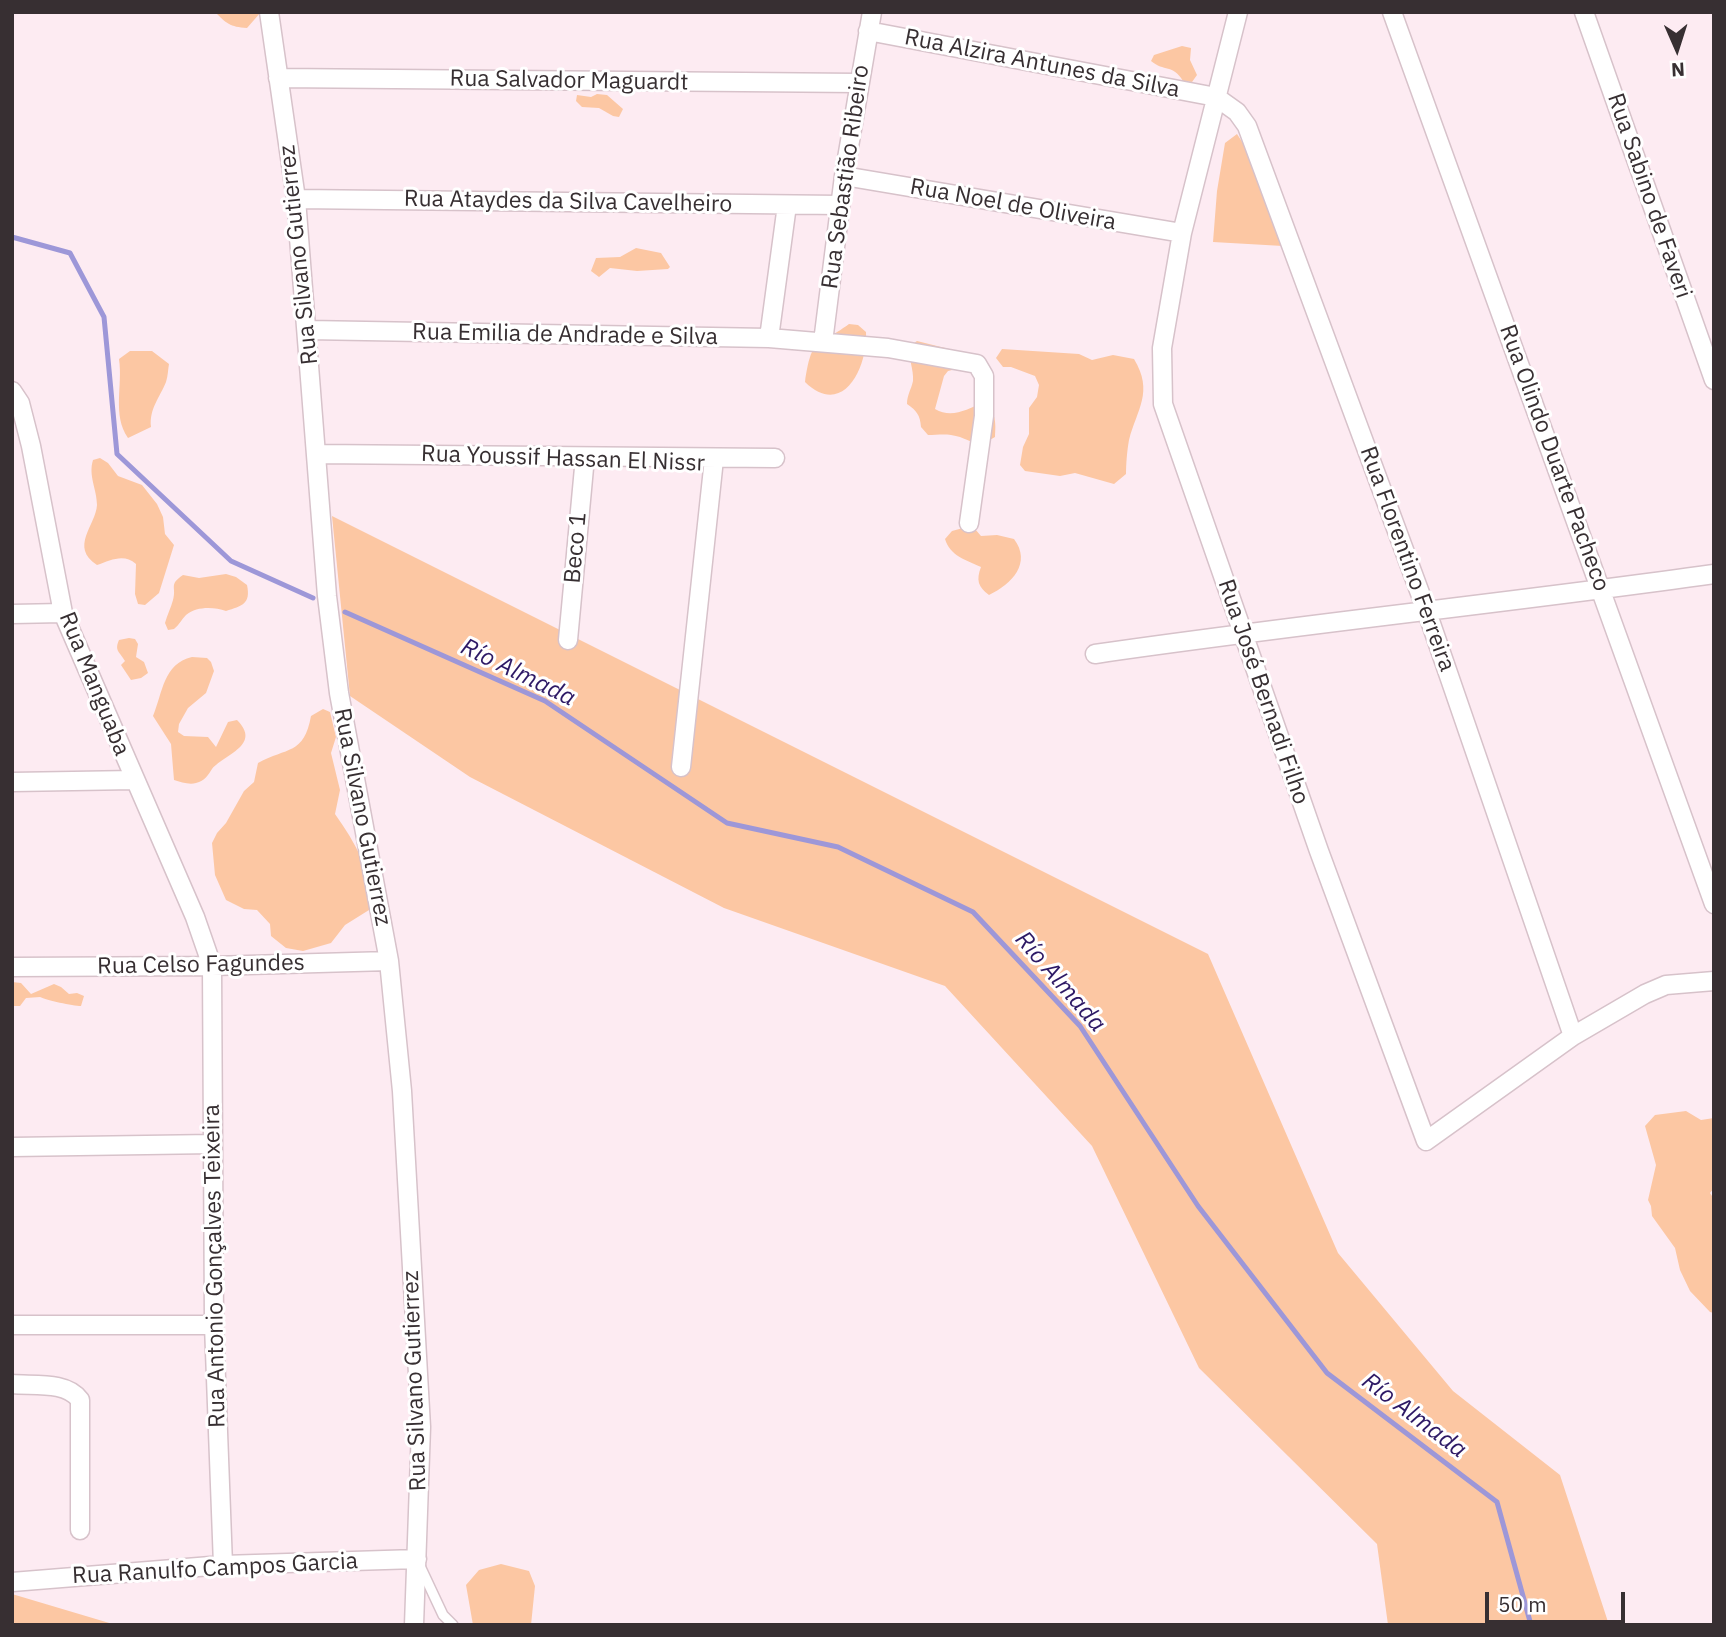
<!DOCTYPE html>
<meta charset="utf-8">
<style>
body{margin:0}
#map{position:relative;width:1726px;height:1637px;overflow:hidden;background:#fdebf2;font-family:"IBM Plex Sans",sans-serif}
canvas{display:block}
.frame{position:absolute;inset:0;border:14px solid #372f32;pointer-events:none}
.north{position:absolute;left:1642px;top:14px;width:70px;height:70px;-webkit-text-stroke:5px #fff;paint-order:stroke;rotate:177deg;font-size:19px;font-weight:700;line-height:28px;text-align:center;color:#372f32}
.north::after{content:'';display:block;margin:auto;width:24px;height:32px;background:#372f32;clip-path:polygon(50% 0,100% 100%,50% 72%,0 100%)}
.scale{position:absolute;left:1485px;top:1592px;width:140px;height:32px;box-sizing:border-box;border:4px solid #372f32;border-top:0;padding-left:9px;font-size:21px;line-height:24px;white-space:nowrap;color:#372f32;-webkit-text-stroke:5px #fff;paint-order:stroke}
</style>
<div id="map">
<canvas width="1726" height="1637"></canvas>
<div class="frame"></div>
<div class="north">N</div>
<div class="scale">50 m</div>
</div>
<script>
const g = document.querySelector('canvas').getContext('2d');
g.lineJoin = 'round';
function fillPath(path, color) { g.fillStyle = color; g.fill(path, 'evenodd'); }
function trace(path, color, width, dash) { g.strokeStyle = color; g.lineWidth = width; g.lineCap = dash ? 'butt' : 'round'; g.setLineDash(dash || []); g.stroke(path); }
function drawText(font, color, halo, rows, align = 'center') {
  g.font = font + ' "IBM Plex Sans",sans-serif'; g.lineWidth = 6; g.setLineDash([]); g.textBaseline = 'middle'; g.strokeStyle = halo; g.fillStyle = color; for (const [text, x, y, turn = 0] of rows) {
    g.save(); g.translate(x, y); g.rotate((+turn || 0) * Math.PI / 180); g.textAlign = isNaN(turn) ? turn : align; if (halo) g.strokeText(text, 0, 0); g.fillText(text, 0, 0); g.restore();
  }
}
const green = new Path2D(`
 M215 12H261L247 28C230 27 226 23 215 12Z
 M1182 46 1191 48 1190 60 1197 75 1192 82 1183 81C1173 64 1164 72 1151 61L1154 55Z
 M597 94 607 95 623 109 619 117 613 116 599 108 582 107 576 101 577 95 591 97Z
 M1237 134 1254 160 1283 246 1213 242 1217 191 1225 143Z
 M636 248 661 253 670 267 668 269 637 271 610 268 599 277 591 271 596 258 620 257Z
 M849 324 858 325 866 332C868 367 843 419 805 382 812 336 816 348 849 324Z
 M917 341 953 350 963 358 960 368 948 371 944 376 935 409C952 419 967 409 983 403 996 411 996 421 995 437 973 450 972 438 951 435 944 434 935 435 928 435L921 427C920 415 917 411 907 404 907 395 911 390 913 381 914 370 908 358 910 346Z
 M1002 349 1079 354 1092 360 1113 355 1134 359C1154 392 1137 409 1129 440 1127 451 1126 464 1126 474L1114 484 1075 473 1060 476 1025 471 1020 465 1023 447 1029 434V408L1037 397 1039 385 1035 376 1011 367H1003L996 358Z
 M130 351H152L169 364C168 369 168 376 166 382 160 397 149 409 151 427L128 438C112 415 123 386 119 359Z
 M100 458 108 463 118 476 142 485 157 504 163 517 165 534 174 545 159 593 145 605 138 604 135 594 136 564C124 553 111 560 97 565 69 547 96 525 97 505 97 489 88 476 93 460Z
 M332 516 1208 954 1338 1253 1453 1391 1560 1475 1609 1625H1388L1377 1544 1199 1368 1092 1146 945 986 724 908 470 777 350 696Z
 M963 528 975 529 981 536 997 535 1014 539C1032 563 1012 584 989 595 978 587 976 580 981 567 966 560 950 556 945 539L952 531Z
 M226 574 236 577 247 585C251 604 242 606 226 611 214 607 197 606 186 615 182 619 179 625 174 629L168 630 165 623C167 615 171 608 173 600 177 587 168 585 183 575L199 578Z
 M129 638 135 639 138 644 136 657 144 662 148 673 141 678 131 680 121 665 125 661C120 652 114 651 119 640Z
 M192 657 207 658 211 662 214 671 206 693 188 708 179 724 178 732 184 736 208 737 216 747 228 722 237 720C262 745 225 754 212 769 208 775 205 781 196 783 189 785 181 782 174 780L171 744 153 716C163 692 163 664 192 657Z
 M323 709 330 712 336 737 331 753 340 790 335 814C354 841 376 876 369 910L345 925 331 943 303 951 286 948 271 936 270 924 257 910 244 909 226 900 215 875 212 843 217 833 226 823 244 791 254 782 258 763C287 747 304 755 311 716Z
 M12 982 21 983 31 994 54 984 61 987 69 994 77 993 84 996 81 1006C73 1006 46 1000 40 997L26 998 20 1006H12Z
 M1686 1111 1701 1120 1714 1118V1188L1710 1193 1714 1199V1313L1710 1312 1690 1291 1680 1270 1675 1248 1652 1216 1651 1206 1648 1200 1656 1165 1645 1126 1655 1115Z
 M501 1564 529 1571 535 1586 531 1625H473L466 1585 479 1570Z
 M12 1594 116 1625H12Z`);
const stream = new Path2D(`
 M12 237 70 253 104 317 117 454 231 561 313 598
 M345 612 545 701 727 823 838 847 973 912 1080 1026 1198 1206 1327 1373 1497 1502 1531 1625`);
const lane = new Path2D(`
 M420 1566 443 1615 453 1625`);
const street = new Path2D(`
 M269 12 296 199 327 596 339 693 389 961 402 1091 421 1427 414 1625
 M1238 12 1182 233 1162 348 1163 404 1319 851 1426 1141 1573 1036 1645 994 1666 985 1714 981
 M1392 12 1714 904
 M1584 12 1714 380
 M868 31 1216 97 1237 112 1247 126 1427 612 1573 1036
 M278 78 859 83
 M844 176 1182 233
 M296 199 840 205
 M308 330 769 338 888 348 977 364 984 376V416L969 523
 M769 338 787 205
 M823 342 844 176 872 12
 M12 391 20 403 31 446 63 613 195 917 212 966 214 1325 223 1565
 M316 454 775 458
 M12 614 63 613
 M568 640 585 457
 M1095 654C1301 624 1508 603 1714 574
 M681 767 714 459
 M12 782 134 780
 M12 967 212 966 389 961
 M12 1147 213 1144
 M12 1325H214
 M12 1384C34 1386 67 1381 80 1400V1530
 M12 1582 223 1565 417 1559`);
const streetNames = [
 ["Rua Alzira Antunes da Silva",1042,64,11],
 ["Rua Salvador Maguardt",569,81,1],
 ["Rua Sebastião Ribeiro",846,177,-82],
 ["Rua Sabino de Faveri",1649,196,71],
 ["Rua Ataydes da Silva Cavelheiro",568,202,1],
 ["Rua Noel de Oliveira",1013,205,10],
 ["Rua Silvano Gutierrez",299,255,-96],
 ["Rua Emilia de Andrade e Silva",565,335,1],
 ["Rua Olindo Duarte Pacheco",1554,458,70],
 ["Rua Youssif Hassan El Nissr",563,459,2],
 ["Beco 1",576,548,-85],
 ["Rua Florentino Ferreira",1407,559,70],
 ["Rua Manguaba",94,684,68],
 ["Rua José Bernadi Filho",1263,692,71],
 ["Rua Silvano Gutierrez",362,817,79],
 ["Rua Celso Fagundes",201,965,-1],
 ["Rua Antonio Gonçalves Teixeira",215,1266,-91],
 ["Rua Silvano Gutierrez",415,1381,-92],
 ["Rua Ranulfo Campos Garcia",215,1569,-3]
];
const waterNames = [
 ["Río Almada",518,673,26],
 ["Río Almada",1060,982,49],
 ["Río Almada",1414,1416,37]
];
fillPath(green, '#fcc7a3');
trace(stream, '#9d97d8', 5);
trace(lane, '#d7c2ca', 12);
trace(street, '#d7c2ca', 21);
trace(lane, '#fff', 9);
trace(street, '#fff', 18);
drawText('23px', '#372f32', '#fff', streetNames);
drawText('italic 24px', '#2d1965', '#fff', waterNames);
</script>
